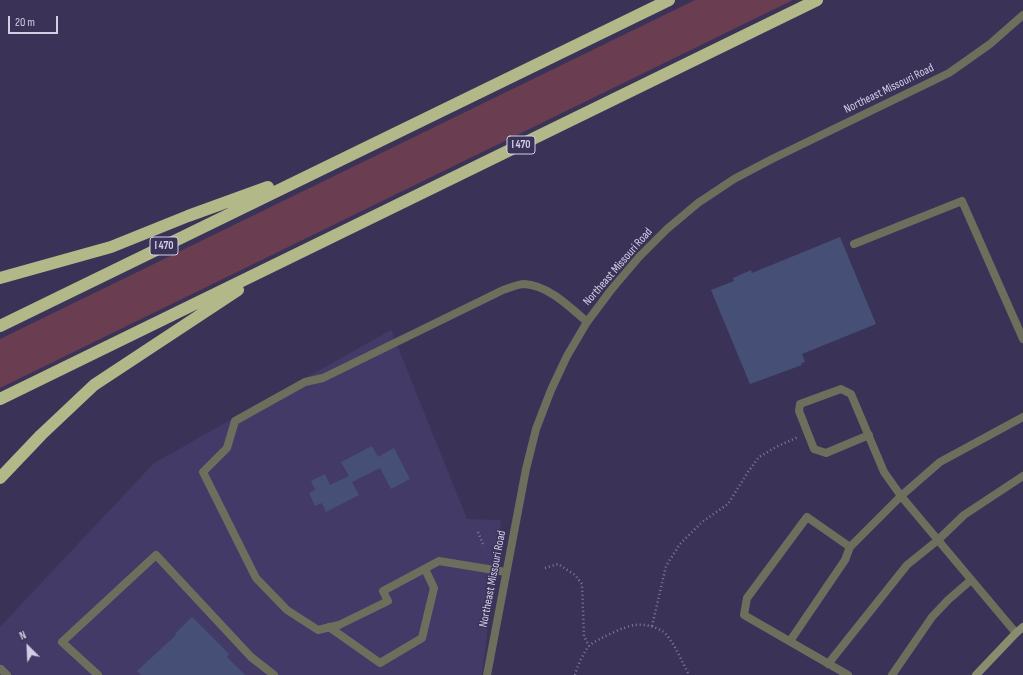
<!DOCTYPE html>
<style>
body{margin:0}
#map{position:relative;width:1023px;height:675px;overflow:hidden;background:#3b3258;font-family:"Sofia Sans Condensed",sans-serif}
canvas{display:block}
.north{position:absolute;left:8px;top:627px;width:40px;height:40px;-webkit-text-stroke:3px #3b3258;paint-order:stroke;rotate:336deg;font-size:11px;font-weight:700;line-height:16px;text-align:center;color:#d2cee6}
.north::after{content:'';display:block;margin:auto;width:14px;height:18px;background:#d2cee6;clip-path:polygon(50% 0,100% 100%,50% 72%,0 100%)}
.scale{position:absolute;left:8px;top:16px;width:50px;height:18px;box-sizing:border-box;border:2px solid #d2cee6;border-top:0;padding-left:5px;font-size:12px;line-height:14px;white-space:nowrap;color:#d2cee6;-webkit-text-stroke:3px #3b3258;paint-order:stroke}
</style>
<div id="map">
<canvas width="1023" height="675"></canvas>
<div class="north">N</div>
<div class="scale">20 m</div>
</div>
<script>
const g = document.querySelector('canvas').getContext('2d');
g.lineJoin = 'round';
function fillPath(path, color) { g.fillStyle = color; g.fill(path, 'evenodd'); }
function trace(path, color, width, dash) { g.strokeStyle = color; g.lineWidth = width; g.lineCap = dash ? 'butt' : 'round'; g.setLineDash(dash || []); g.stroke(path); }
function drawText(font, color, halo, rows, align = 'center') {
  g.font = font + ' "Sofia Sans Condensed",sans-serif'; g.lineWidth = 3; g.setLineDash([]); g.textBaseline = 'middle'; g.strokeStyle = halo; g.fillStyle = color; for (const [text, x, y, turn = 0] of rows) {
    g.save(); g.translate(x, y); g.rotate((+turn || 0) * Math.PI / 180); g.textAlign = isNaN(turn) ? turn : align; if (halo) g.strokeText(text, 0, 0); g.fillText(text, 0, 0); g.restore();
  }
}
const built = new Path2D(`
 M391 330 467 519 501 520 482 675H0V627L154 463Z`);
const green = new Path2D(`
 M695 0H793L0 388V339Z`);
const building = new Path2D(`
 M840 237 876 324 802 354 805 362 801 363 802 365 750 384 711 290 734 281 733 278 751 270 752 273Z
 M372 446 378 457 394 448 410 479 391 489 380 468 352 482 359 495 326 512 322 503 315 506 309 493 315 490 311 481 325 474 330 485 349 476 341 462Z
 M192 617 229 654 227 657 245 675H141L137 671 176 635 175 634Z`);
const path = new Path2D(`
 M478 532 484 547
 M545 568 558 564 575 575 582 584 584 636 589 646
 M652 626 666 566 680 544 702 522 728 504 748 472 759 457 776 447 798 437
 M575 675C577 667 584 651 590 645 598 639 625 626 635 625 644 624 654 626 662 631 672 637 683 664 689 675`);
const lane = new Path2D(`
 M854 244 962 201 1023 339
 M869 435 826 453 814 449 799 411 800 404 841 389 851 394 884 472 901 496 1016 633
 M506 572 439 561 383 591 388 601 339 625 318 630 287 610 256 578 203 472 227 448 235 421 305 382 323 378 503 290C510 288 518 284 524 284 548 285 570 307 587 322
 M329 627 380 663 422 638 434 588 425 569
 M790 641 845 560 850 547
 M828 664 907 565 938 540 964 515 1023 476
 M0 670 1 669 7 675
 M98 675 62 642 156 555 251 657 274 675
 M848 675 744 615 747 598 807 517 850 547 901 496 940 462 1023 417
 M892 675 932 617 948 600 971 580`);
const street = new Path2D(`
 M487 675 526 469 536 429 551 390 567 356 587 322 611 290 639 257 667 229 698 203 734 179 772 159 949 73 990 44 1023 15`);
const secondary = new Path2D(`
 M976 675 1016 633 1023 627`);
const highway = new Path2D(`
 M0 278 111 247 188 216 268 187
 M0 326 669 0
 M0 399 817 0
 M0 478 41 435 94 385 238 290`);
const shields = [
 [521,145,28],
 [164,246,28]
];
const shieldNames = [
 ["I 470",521,145],
 ["I 470",164,246]
];
const streetNames = [
 ["Northeast Missouri Road",889,89,-26],
 ["Northeast Missouri Road",618,267,-49],
 ["Northeast Missouri Road",493,579,-79]
];
fillPath(built, '#443a67');
fillPath(green, '#6a3d50');
fillPath(building, '#465077');
trace(path, '#827b9b', 2.5, [1, 3]);
trace(lane, '#6d6f5c', 8);
trace(street, '#6d6f5c', 8);
trace(secondary, '#898d6e', 8);
trace(highway, '#b3b888', 12);
for (const [x, y, w] of shields) { const box = new Path2D(); box.roundRect(x - w / 2, y - 9, w, 18, 3); g.fillStyle = '#3b3258'; g.fill(box); trace(box, '#d2cee6', 1); }
drawText('bold 11px', '#d2cee6', null, shieldNames);
drawText('12px', '#d2cee6', '#3b3258', streetNames);
</script>
